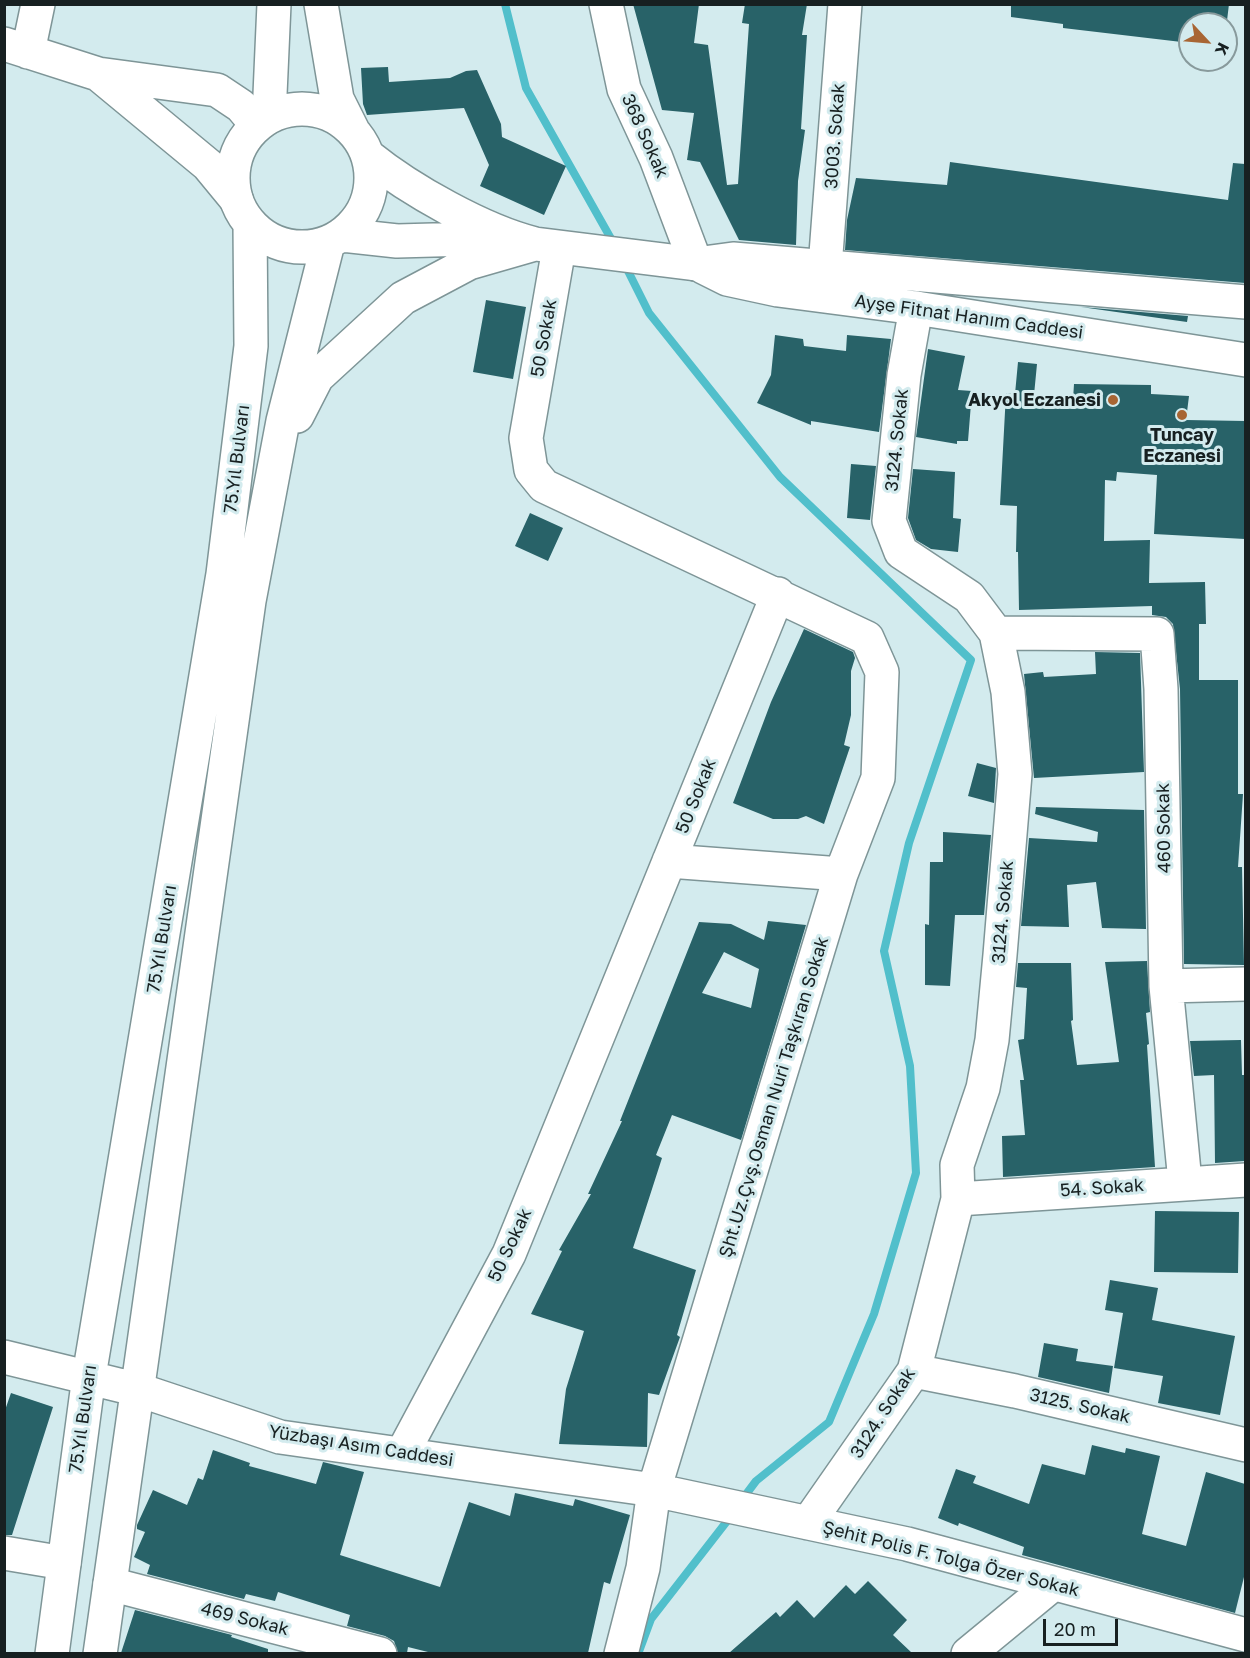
<!DOCTYPE html>
<meta charset="utf-8">
<style>
body{margin:0}
#map{position:relative;width:1250px;height:1658px;overflow:hidden;background:#d3ebee;font-family:"Golos Text",sans-serif}
canvas{display:block}
.frame{position:absolute;inset:0;border:6px solid #172021;pointer-events:none}
.north{position:absolute;left:1178px;top:12px;width:60px;height:60px;box-sizing:border-box;background:#d3ebee;border:2px solid #889a9c;border-radius:50%;rotate:116deg;font-size:16px;font-weight:700;line-height:24px;text-align:center;color:#172021}
.north::after{content:'';display:block;margin:auto;width:21px;height:27px;background:#a86533;clip-path:polygon(50% 0,100% 100%,50% 72%,0 100%)}
.scale{position:absolute;left:1043px;top:1619px;width:75px;height:27px;box-sizing:border-box;border:3px solid #172021;border-top:0;padding-left:8px;font-size:18px;line-height:21px;white-space:nowrap;color:#172021;-webkit-text-stroke:4px #d3ebee;paint-order:stroke}
</style>
<div id="map">
<canvas width="1250" height="1658"></canvas>
<div class="frame"></div>
<div class="north">K</div>
<div class="scale">20 m</div>
</div>
<script>
const g = document.querySelector('canvas').getContext('2d');
g.lineJoin = 'round';
function trace(path, color, width, dash) { g.strokeStyle = color; g.lineWidth = width; g.lineCap = dash ? 'butt' : 'round'; g.setLineDash(dash || []); g.stroke(path); }
function fillPath(path, color) { g.fillStyle = color; g.fill(path, 'evenodd'); }
function drawText(font, color, halo, rows, align = 'center') {
  g.font = font + ' "Golos Text",sans-serif'; g.lineWidth = 6; g.setLineDash([]); g.textBaseline = 'middle'; g.strokeStyle = halo; g.fillStyle = color; for (const [text, x, y, turn = 0] of rows) {
    g.save(); g.translate(x, y); g.rotate((+turn || 0) * Math.PI / 180); g.textAlign = isNaN(turn) ? turn : align; if (halo) g.strokeText(text, 0, 0); g.fillText(text, 0, 0); g.restore();
  }
}
const stream = new Path2D(`
 M505 4 526 88 614 244
 M624 263 649 313 780 477 971 660 909 843 884 951 910 1066 916 1173 874 1314 829 1422 756 1481 741 1501
 M638 1654 651 1619 731 1516`);
const building = new Path2D(`
 M633 4H699L694 43 708 45 727 185 738 184 749 24 742 23 745 4H807L802 35H807L801 129 805 130 798 181 796 245 739 240 700 162 687 160 694 113 662 110Z
 M1011 4H1229L1226 29V24H1190V43L1063 28V24L1011 17Z
 M388 67 389 82 450 78 466 71 477 70 501 124 502 137 566 166 544 215 480 186 489 165 464 108 367 115 363 104 361 68Z
 M950 162 1228 200 1233 163 1245 164V283L845 250 847 220 856 178 947 185Z
 M486 300 526 307 513 379 473 372Z
 M1081 307 1188 316 1187 322Z
 M775 335 803 339 804 346 846 351 847 335 891 339 879 432 811 421V425L757 403 771 375Z
 M928 349 965 356 958 390 972 391 968 441H957V444L916 437Z
 M1018 362 1037 364 1034 395 1073 400 1074 384 1151 385V394L1189 396 1186 420 1245 421V539L1154 534 1157 475 1117 472 1116 481 1105 480 1104 541 1150 540 1149 583 1205 582 1206 624H1199V680H1238V794H1243L1238 867H1242L1244 965 1184 964 1180 689 1173 624 1166 617 1152 615V606L1019 610 1018 552H1016L1017 506 1000 505 1006 393 1015 394Z
 M851 464 876 466 870 520 847 518Z
 M913 469 955 472 953 518 961 519 958 552 931 549 916 540 908 518Z
 M530 513 563 528 548 561 515 546Z
 M804 629 853 652 855 658 851 671V715L844 745 850 747 824 824 806 816 798 819H773L733 803 771 702Z
 M1095 652 1140 653 1144 772 1034 778 1024 674 1043 672 1044 677 1096 674Z
 M977 763 996 768 994 803 968 796Z
 M1036 807 1144 810 1146 929 1102 928 1096 882 1067 885 1069 927 1021 926 1029 838 1097 842 1098 832 1035 814Z
 M943 832 991 835 984 915H955L950 986 925 985V924L929 925 930 862H943Z
 M768 921 806 925 741 1140 672 1115 656 1155 662 1158 633 1248 696 1270 677 1335 680 1337 659 1395 648 1393 647 1447 559 1444 566 1389 584 1331 531 1314 562 1251 559 1250 591 1194H588L622 1121H620L699 922 731 924 764 940ZM724 952 759 969 751 1008 702 993Z
 M1147 961 1150 1012 1146 1013 1149 1044 1147 1045 1155 1167 1003 1177 1002 1136 1025 1135 1020 1080H1024L1018 1040 1024 1039 1027 988 1016 987 1018 963H1071L1073 1020 1071 1021 1077 1065 1119 1062 1105 962Z
 M1241 1040 1242 1075H1245V1161L1215 1163 1214 1075 1194 1076 1190 1041Z
 M1155 1211 1239 1212 1238 1273 1154 1272Z
 M1110 1280 1158 1288 1152 1320 1235 1336 1220 1415 1158 1403 1163 1376 1114 1368 1123 1313 1105 1310Z
 M1044 1343 1078 1349 1076 1361 1113 1366 1109 1393 1038 1377Z
 M11 1393 53 1407 12 1535H4V1413Z
 M1092 1445 1125 1453 1126 1448 1160 1456 1142 1534 1186 1546 1206 1472 1245 1484V1573L1235 1613 1022 1555 1024 1547 959 1523 958 1526 938 1518 956 1469 976 1476 973 1483 1029 1504 1042 1464 1085 1475Z
 M213 1450 250 1463 249 1466 316 1484 323 1462 364 1472 340 1555 440 1587 469 1502 510 1516 515 1493 573 1506 575 1499 630 1515 610 1584 604 1582 588 1653H432L408 1647 407 1653H398L394 1641 385 1636 347 1626 350 1615 278 1592 275 1601 246 1594 244 1599 147 1574 150 1565 134 1557 145 1532 137 1529V1525L153 1490 187 1505 198 1478 203 1480Z
 M868 1581 907 1620 893 1635 912 1653H729L776 1612 780 1617 797 1600 814 1618 846 1585 855 1594Z
 M135 1610 232 1635 231 1637 268 1649V1653H121Z`);
const minor = new Path2D(`
 M606 4 624 89 656 158 696 264
 M4 44 98 74 217 90 241 106 257 125
 M28 52 38 4
 M98 74 208 165 236 199
 M559 248 526 438 531 470 544 486 867 638 882 672 878 778 841 874 654 1490 643 1568 621 1654
 M825 267 845 4
 M996 633 1157 634 1161 689 1166 986 1185 1182
 M669 861 841 874
 M1166 986 1246 984
 M958 1199 1246 1180
 M914 1371 1015 1391 1246 1445
 M139 1390 280 1437 654 1490 907 1544 1246 1635
 M402 1454 509 1254 778 594
 M808 1523 914 1371 958 1199 957 1165 983 1088 992 1040 1000 955 1015 774 1008 692 996 633 969 597 901 552 889 521 904 375 916 308
 M4 1553 64 1563
 M110 1584 380 1654
 M968 1654 1053 1584`);
const major = new Path2D(`
 M321 4 337 99 353 131
 M233 178a69 69 0 1 1 138 0a69 69 0 1 1-138 0Z
 M269 117 274 4
 M368 156C410 190 483 231 535 244L696 264 733 259 1246 302
 M342 235 397 241 506 238
 M703 267 727 279 778 290 916 308 1246 360
 M297 416 317 377 403 298 469 263 535 244
 M4 1357 139 1390
 M52 1654 89 1376 223 574 251 346 250 224
 M100 1654 249 601 283 421 328 243`);
const markers = [
 [1113,400,6,"#a86533"],
 [1182,415,6,"#a86533"]
];
const streetNames = [
 ["368 Sokak",645,136,66],
 ["3003. Sokak",835,136,-86],
 ["Ayşe Fitnat Hanım Caddesi",969,317,8],
 ["50 Sokak",544,338,-80],
 ["3124. Sokak",897,440,-84],
 ["75.Yıl Bulvarı",237,459,-83],
 ["50 Sokak",696,796,-68],
 ["460 Sokak",1164,828,-91],
 ["3124. Sokak",1003,912,-85],
 ["75.Yıl Bulvarı",162,939,-81],
 ["Şht.Uz.Çvş.Osman Nuri Taşkıran Sokak",774,1097,-73],
 ["54. Sokak",1102,1188,-4],
 ["50 Sokak",510,1245,-65],
 ["3125. Sokak",1080,1406,13],
 ["3124. Sokak",883,1413,-57],
 ["75.Yıl Bulvarı",83,1419,-82],
 ["Yüzbaşı Asım Caddesi",361,1446,9],
 ["Şehit Polis F. Tolga Özer Sokak",951,1559,14],
 ["469 Sokak",245,1619,14]
];
const poiNames = [
 ["Akyol Eczanesi",1101,400],
 ["Tuncay",1182,435,"center"],
 ["Eczanesi",1182,456,"center"]
];
trace(stream, '#51bfcb', 8);
fillPath(building, '#286268');
trace(minor, '#7e9597', 36);
trace(major, '#7e9597', 36);
trace(minor, '#fff', 33);
trace(major, '#fff', 33);
for (const [x, y, r, color] of markers) { const dot = new Path2D(); dot.arc(x, y, r, 0, 2 * Math.PI); g.fillStyle = color; g.fill(dot); trace(dot, '#d3ebee', 2); }
drawText('18px', '#172021', '#d3ebee', streetNames);
drawText('bold 18px', '#172021', '#d3ebee', poiNames, 'right');
</script>
